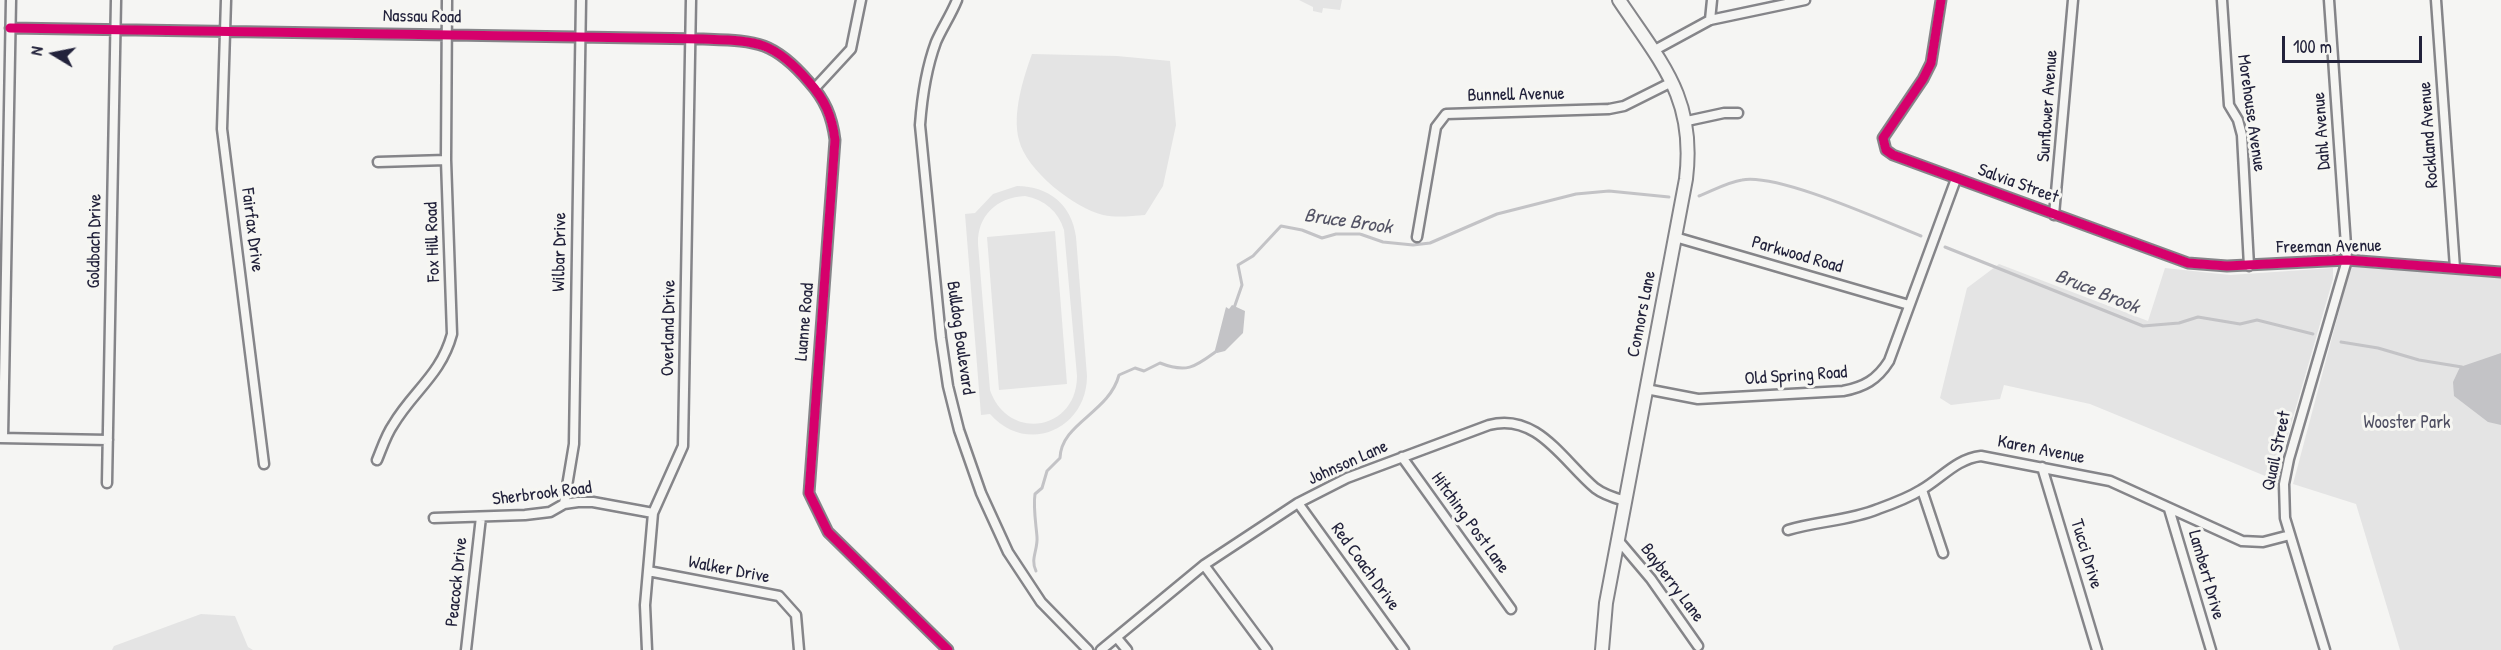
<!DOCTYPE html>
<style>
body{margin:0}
#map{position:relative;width:2501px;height:650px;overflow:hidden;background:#f5f5f3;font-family:"Patrick Hand",sans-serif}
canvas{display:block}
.north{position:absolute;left:24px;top:24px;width:60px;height:60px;-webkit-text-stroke:4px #f6f6f2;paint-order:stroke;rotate:280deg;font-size:16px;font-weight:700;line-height:24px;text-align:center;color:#22223b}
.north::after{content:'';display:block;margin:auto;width:21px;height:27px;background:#22223b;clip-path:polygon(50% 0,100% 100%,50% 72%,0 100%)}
.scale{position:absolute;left:2282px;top:36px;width:140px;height:27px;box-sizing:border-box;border:3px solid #22223b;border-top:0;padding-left:8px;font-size:18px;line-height:21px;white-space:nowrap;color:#22223b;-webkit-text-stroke:4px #f6f6f2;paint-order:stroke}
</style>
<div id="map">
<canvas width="2501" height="650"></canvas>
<div class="north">N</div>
<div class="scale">100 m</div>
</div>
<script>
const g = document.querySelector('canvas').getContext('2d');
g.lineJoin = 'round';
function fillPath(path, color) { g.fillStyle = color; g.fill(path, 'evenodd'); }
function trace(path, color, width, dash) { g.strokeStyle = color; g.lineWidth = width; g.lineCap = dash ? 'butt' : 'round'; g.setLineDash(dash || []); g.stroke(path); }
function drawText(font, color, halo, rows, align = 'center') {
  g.font = font + ' "Patrick Hand",sans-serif'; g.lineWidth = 6; g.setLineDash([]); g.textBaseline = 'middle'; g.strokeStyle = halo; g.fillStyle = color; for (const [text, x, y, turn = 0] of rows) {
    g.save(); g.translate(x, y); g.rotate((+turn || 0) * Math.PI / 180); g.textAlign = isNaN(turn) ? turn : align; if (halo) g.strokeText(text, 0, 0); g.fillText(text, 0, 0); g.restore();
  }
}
const green = new Path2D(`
 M1299 0H1342L1340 10 1323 8 1322 13 1313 11V7Z
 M1032 54 1117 56 1170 61 1176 125 1163 186 1145 215C1131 216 1117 218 1103 215 1074 208 1026 170 1019 140 1012 114 1023 79 1032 54Z
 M1017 186C1049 186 1072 205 1076 237L1087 376C1087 429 1027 456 990 414L981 415 965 214 975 213 993 194ZM1025 196C1045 200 1058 211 1064 230L1077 376C1077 431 1008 442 990 390L978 244C977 216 997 197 1025 196Z
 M1055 231 1067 384 999 390 987 237Z
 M1999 264 2148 321 2165 268 2230 275 2333 268V279L2275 480 2090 404 2004 385 2000 399 1951 405 1940 398 1967 288Z
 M2351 266 2501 277V650H2400L2356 504 2293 484Z
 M201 614 235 616 248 647 253 650H112L114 646Z`);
const water = new Path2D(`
 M1232 305 1245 311 1243 333 1225 351 1217 353 1215 350 1226 307 1229 309Z
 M2501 353V425L2488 422 2454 396 2453 382 2460 367Z`);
const stream = new Path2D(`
 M1699 196C1712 191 1728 182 1742 180 1778 173 1883 221 1921 236
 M1945 247 2143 326 2179 323 2198 317 2240 324 2257 320 2313 334
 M1234 308 1242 285 1238 265 1253 256 1281 226 1302 230 1322 238 1336 234H1360L1383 242 1413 245 1430 243 1497 214 1576 194 1609 191 1669 197
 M2341 342 2378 348 2419 360 2462 367
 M1036 571C1030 559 1038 550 1037 537 1036 524 1033 507 1035 494L1042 488 1047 471 1060 458C1061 423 1109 413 1119 375L1135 368 1144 371 1160 363C1188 374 1196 366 1218 350`);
const street = new Path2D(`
 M226 0 222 129 264 464
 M957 0C951 15 942 28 936 42 926 69 922 97 920 125L941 338 948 386 959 430 981 493 1008 552 1041 602 1088 650
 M1941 0 1931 63 1923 79 1883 138 1886 150 1893 155 2188 263 2227 266 2347 260 2501 272
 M2222 0 2229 105 2238 120 2242 135 2249 266
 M2436 0 2455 268
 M1710 20 1712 0
 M10 28 703 39C756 41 773 40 809 82 825 100 832 116 835 140L809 493 828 532 948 650
 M1653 51 1710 20 1805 0
 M815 88 851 49 861 0
 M1687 121 1724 113H1738
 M378 162 446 160
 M2054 215 2073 0
 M1417 237 1436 127 1446 114 1609 109 1624 106 1672 82
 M1675 237 1909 305
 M1646 389 1698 399 1843 391C1864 387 1877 380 1889 361L1956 179
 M3 437 11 0
 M0 438 108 440
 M1402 457 1511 609
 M377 460C382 448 386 435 393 425 413 391 441 375 452 334L446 160 447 0
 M2042 467 2097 650
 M107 483 116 0
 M1922 490 1943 553
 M1298 503 1404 650
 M564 504 574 444 581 0
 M2169 509 2211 650
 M434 518 525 515 550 512 564 504 578 502H593L653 513
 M1788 530C1817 521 1849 521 1878 509 1892 504 1908 498 1921 490 1942 478 1956 459 1981 456L2110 481 2242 541 2263 542 2290 535
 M1618 540 1651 579 1698 646
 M1204 565 1267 650
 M648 571 779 596 796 615 799 650
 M1117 638 1127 650
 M466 650 481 517
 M647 650 645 605 653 513 683 446 691 0
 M1101 650 1204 565 1298 503 1347 478 1489 425C1537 412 1563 461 1595 488 1604 495 1615 498 1625 501
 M2325 650 2285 518 2284 484 2289 459 2347 260 2329 0`);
const secondary = new Path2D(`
 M1602 650 1606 603 1686 179C1696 98 1661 63 1619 0`);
const cycleway = new Path2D(`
 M1941 0 1931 63 1923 79 1883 138 1886 150 1893 155 2188 263 2227 266 2347 260 2501 272
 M10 28 703 39C756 41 773 40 809 82 825 100 832 116 835 140L809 493 828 532 948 650`);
const streetNames = [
 ["Nassau Road",422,17,1],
 ["Bunnell Avenue",1516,95,-1],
 ["Sunflower Avenue",2048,106,-86],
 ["Morehouse Avenue",2251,113,82],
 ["Dahl Avenue",2322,131,-94],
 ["Rockland Avenue",2429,135,-94],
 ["Salvia Street",2018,184,20],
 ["Fairfax Drive",252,230,83],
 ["Goldbach Drive",95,241,-89],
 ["Fox Hill Road",433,242,-92],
 ["Freeman Avenue",2329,247,-1],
 ["Wilbar Drive",560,252,-89],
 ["Parkwood Road",1797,255,16],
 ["Connors Lane",1642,314,-79],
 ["Luanne Road",805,322,-85],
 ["Overland Drive",669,328,-89],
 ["Bulldog Boulevard",960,338,82],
 ["Old Spring Road",1796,376,-4],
 ["Karen Avenue",2041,450,11],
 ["Quail Street",2277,451,-78],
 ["Johnson Lane",1348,463,-24],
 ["Sherbrook Road",542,494,-7],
 ["Hitching Post Lane",1470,523,54],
 ["Tucci Drive",2086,554,73],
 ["Red Coach Drive",1365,567,54],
 ["Walker Drive",729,570,11],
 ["Lambert Drive",2206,575,74],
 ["Peacock Drive",457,582,-84],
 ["Bayberry Lane",1672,583,53]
];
const parkNames = [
 ["Wooster Park",2407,423]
];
const waterNames = [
 ["Bruce Brook",1348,222,8],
 ["Bruce Brook",2097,292,22]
];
fillPath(green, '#e4e4e4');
fillPath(water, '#c3c3c6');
trace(stream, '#c3c3c6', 3);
trace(street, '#858589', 13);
trace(secondary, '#858589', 16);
trace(street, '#f5f5f3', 8);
trace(secondary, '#f5f5f3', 12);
trace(cycleway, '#d6006c', 9);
drawText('18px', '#22223b', '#f6f6f2', streetNames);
drawText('18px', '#4f4f62', '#f6f6f2', parkNames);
drawText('italic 20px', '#535365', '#f6f6f2', waterNames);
</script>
